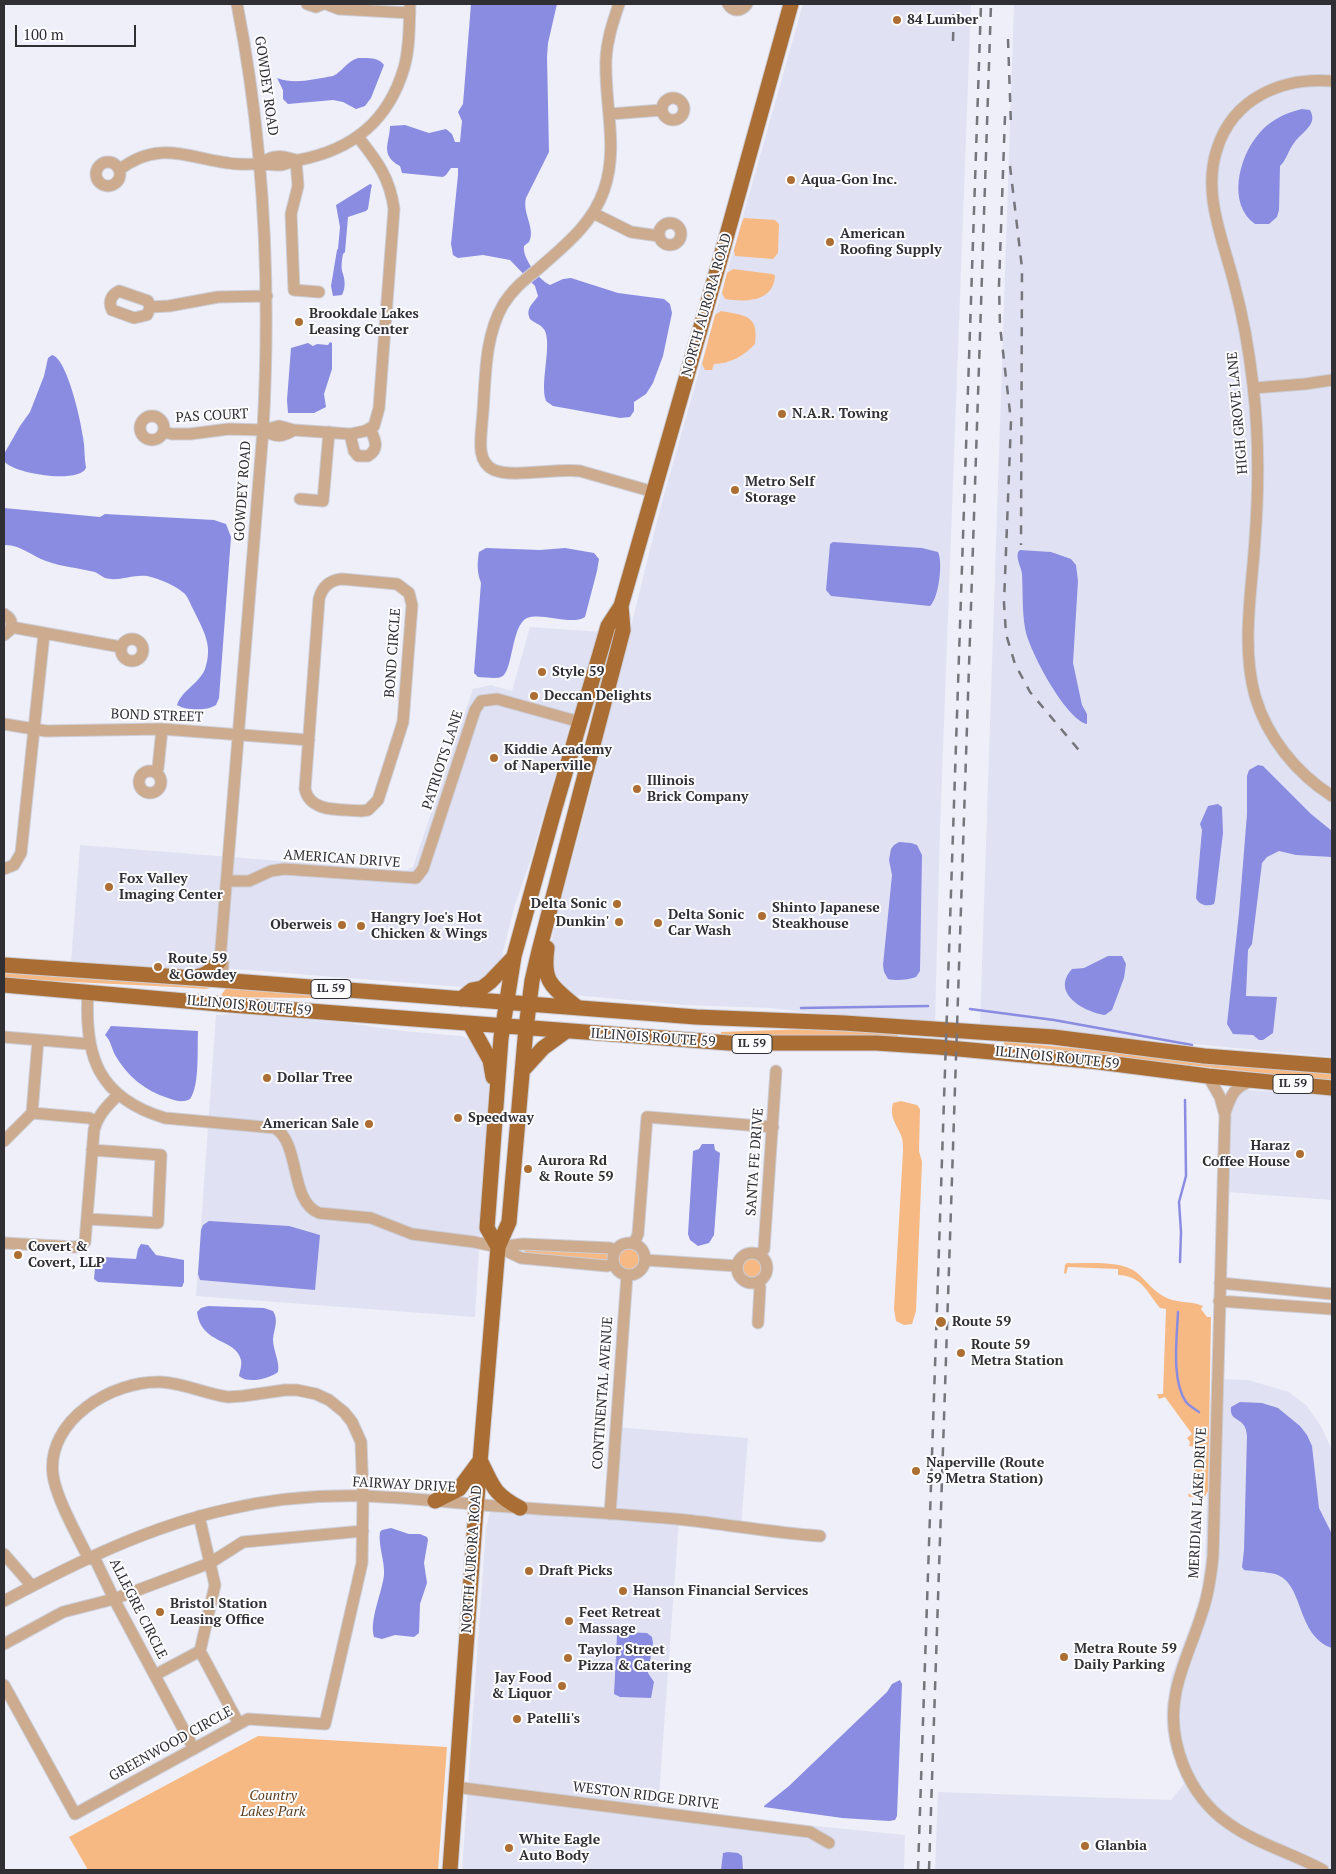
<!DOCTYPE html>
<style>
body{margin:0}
#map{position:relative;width:1336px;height:1874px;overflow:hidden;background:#eeeff9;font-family:"PT Serif",serif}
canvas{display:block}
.frame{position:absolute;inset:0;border:5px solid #303034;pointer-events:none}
.scale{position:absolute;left:15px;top:25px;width:121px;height:22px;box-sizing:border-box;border:2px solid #303034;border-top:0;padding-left:6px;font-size:15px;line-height:18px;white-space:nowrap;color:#303034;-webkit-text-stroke:4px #fdfdff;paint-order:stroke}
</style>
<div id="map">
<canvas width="1336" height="1874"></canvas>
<div class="frame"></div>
<div class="scale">100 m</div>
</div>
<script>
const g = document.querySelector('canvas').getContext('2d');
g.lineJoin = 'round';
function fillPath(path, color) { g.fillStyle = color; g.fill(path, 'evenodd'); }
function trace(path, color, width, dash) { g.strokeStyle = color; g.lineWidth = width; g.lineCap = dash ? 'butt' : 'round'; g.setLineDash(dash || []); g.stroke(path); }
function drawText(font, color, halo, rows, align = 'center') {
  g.font = font + ' "PT Serif",serif'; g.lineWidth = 4; g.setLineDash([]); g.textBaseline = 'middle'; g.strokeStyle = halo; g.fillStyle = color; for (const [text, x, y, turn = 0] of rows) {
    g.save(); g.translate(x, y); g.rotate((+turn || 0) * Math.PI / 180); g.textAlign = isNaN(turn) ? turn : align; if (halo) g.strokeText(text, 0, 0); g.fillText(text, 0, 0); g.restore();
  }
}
const built = new Path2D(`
 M803 4H971L940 829 935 1022 846 1017 771 1008 684 1005 573 995 559 989 549 959 554 927 587 804 660 509Z
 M1014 4H1332V1057L980 1024Z
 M530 627 602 632 579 707 568 731 529 865 515 904 500 965 491 977 467 987H461L235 969H197L71 963 80 845 405 871 413 867 473 689 491 685 512 691Z
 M238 1014 349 1023 403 1031 461 1036 474 1041 480 1047 489 1080 475 1317 196 1296 216 1015Z
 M1232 1089 1332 1096V1200L1227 1192Z
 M1211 1379 1248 1380 1289 1392 1307 1406 1322 1428 1332 1450V1870H935L938 1792 1171 1800 1184 1784 1171 1749 1167 1730 1166 1712 1171 1677 1195 1613 1201 1591 1205 1562Z
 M615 1427 748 1438 741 1526 679 1519 658 1810 905 1835 904 1870H462L486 1527 491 1509 606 1517Z`);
const green = new Path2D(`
 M744 218 775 220 779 224 778 253 773 259 735 256 734 250 742 222Z
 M733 269 772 274 775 275C774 303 744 302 725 299L722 293 727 273Z
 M721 311C745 316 759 314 755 344 745 355 730 364 714 364L712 370H705L702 364 715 315Z
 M4 973 209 987 210 988 205 989C138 984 71 983 4 978Z
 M226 988 313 995V998L220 997Z
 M807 1029 898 1034V1037L861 1035H721V1032Z
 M1004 1042C1114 1050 1222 1067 1332 1073V1080C1223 1070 1114 1055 1004 1046Z
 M901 1101 917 1105 920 1109 919 1151 922 1162 916 1311 912 1324 904 1325 896 1321 894 1309 903 1151C903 1146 903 1140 901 1135 896 1124 889 1116 893 1103Z
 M616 1258a12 12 0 1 1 24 0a12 12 0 1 1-24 0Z
 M528 1249 609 1253 608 1263 524 1253 525 1250Z
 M742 1269a10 10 0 1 1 20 0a10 10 0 1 1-20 0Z
 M1067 1263C1086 1264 1120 1260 1136 1272 1148 1282 1153 1292 1169 1299 1180 1303 1192 1301 1203 1306L1201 1309 1207 1317H1211L1208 1491 1205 1496 1189 1497 1188 1494H1194L1196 1447 1189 1446 1190 1442 1187 1438 1192 1434 1165 1397 1159 1399 1157 1394H1163L1166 1309 1160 1308C1146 1291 1142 1276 1118 1275V1269L1068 1267 1066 1274 1064 1273 1065 1265Z
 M258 1736 447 1747 438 1870H88L69 1837Z`);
const water = new Path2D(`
 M471 4H557L548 43 547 57 549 152 526 198C522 213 536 229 529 242L524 246C522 258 539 280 550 285L563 279 571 278 618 293 664 299 670 304 672 313 663 356 653 383 646 394 634 402V411L630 417 620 418 553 406 546 401C539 383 554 340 543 328 540 324 534 323 530 319 525 308 533 304 538 296L535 286 510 260 483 255 458 258 453 255 451 244 458 175V168H451L446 175 443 177 402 173 400 166C379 155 390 142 390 126L405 125 429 133 446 129 452 134 455 142H460L462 121 458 112 463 104Z
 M358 58C367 58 379 57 384 65L371 98 365 106 356 109 343 102 333 100 288 104 283 99V90L277 78C295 85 314 79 333 76 343 71 347 61 358 58Z
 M1302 109 1310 110C1312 114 1313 117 1312 121 1309 130 1299 135 1294 143 1289 149 1286 161 1280 166L1279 210 1277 217 1269 224H1255C1227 204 1239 158 1257 136 1268 121 1285 113 1302 109Z
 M370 184 372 185 371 189 368 209 366 211 348 217 345 252 343 254C342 259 341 266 342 271 345 279 346 287 342 295L333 296 331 286 337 250 338 249 340 227 336 205Z
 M330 342 332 343V369L324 394 326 407 314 413H288L287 400 291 348 308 343 313 346 317 344 328 345Z
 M52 355C67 358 81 421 83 437 85 447 84 457 86 468 79 484 13 474 4 461V454L20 426 30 412 44 376 48 358Z
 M4 508 100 517 105 514 214 520 226 524 231 537 219 698 216 705C207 711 187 711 177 705 182 690 199 684 205 669 213 645 204 632 194 611 191 606 189 599 185 594 175 585 160 579 147 576 133 574 118 582 105 578 101 576 99 574 95 572 79 568 62 567 46 561 32 556 19 544 4 545Z
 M833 542 922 548 938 552C943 562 939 598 930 606L831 596 826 590 830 544Z
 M486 548 540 550 565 548 594 553 599 559 597 571 585 617C571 626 543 612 527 618 511 625 513 673 501 677 496 679 484 677 478 677L474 673 481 583C477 572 477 564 479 552Z
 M1020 550 1051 552 1071 559 1076 565 1078 581 1073 663 1082 705 1087 714V724C1066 720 1028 649 1025 628 1022 610 1023 592 1022 574 1021 566 1016 560 1018 552Z
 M1258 765 1263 766 1311 814 1332 831V857L1296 855 1279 851 1267 857 1262 863 1252 944 1248 950 1246 996 1277 997 1273 1033 1263 1040H1259L1253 1035 1233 1034 1227 1024 1239 913 1247 814V776L1249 770Z
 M1218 804 1222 807 1223 833 1215 900 1214 904C1207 907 1199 905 1196 898L1202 830 1200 824 1208 806Z
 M899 842 911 843 917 845 922 855 920 971 916 977C908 980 896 981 888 979L884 972 883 965 892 875 889 860 891 849 894 845Z
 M1108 956H1122L1126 964 1124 978 1112 1010 1105 1015C1084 1012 1050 993 1072 969L1084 968Z
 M111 1026 198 1031C197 1049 200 1085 190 1099 183 1103 176 1101 168 1098 145 1091 127 1076 115 1055 111 1047 111 1041 105 1035Z
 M702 1144H714L715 1150 720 1153 714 1235 709 1243 698 1246 690 1240 688 1234 693 1151 699 1149Z
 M209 1221 289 1226 320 1235 315 1290 200 1280 198 1274 201 1230 203 1225Z
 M141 1244 148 1245 156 1255 184 1260V1282L182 1287 98 1282 94 1279 96 1258 104 1257 136 1259 138 1249Z
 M208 1306 264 1308 273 1311C279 1320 274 1329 273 1339 273 1351 280 1361 278 1372 268 1379 248 1384 239 1376 240 1371 242 1365 241 1360 236 1338 201 1345 197 1312L201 1308Z
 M1240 1402 1262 1403 1278 1408 1300 1426 1307 1435 1312 1446 1319 1508 1332 1534V1648C1295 1635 1305 1583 1275 1574 1266 1572 1254 1571 1244 1570L1242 1567 1244 1550 1247 1436C1246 1415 1229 1424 1231 1407Z
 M391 1528 409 1534H420L427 1537 428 1540 424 1563 427 1583 420 1604 419 1633 414 1637 395 1635 382 1639 374 1637C369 1620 382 1593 384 1575 385 1561 378 1546 380 1532L382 1530Z
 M622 1632 647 1633 652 1637 653 1643 648 1673 654 1682 651 1698 620 1697 614 1694 617 1635 618 1632Z
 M900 1680 902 1684 897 1816 895 1820 889 1821 842 1818 764 1807V1806L789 1786 887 1692 892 1684Z
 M728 1852 738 1853 742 1856 743 1870H721L723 1853Z`);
const stream = new Path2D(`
 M801 1008 928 1006
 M970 1009 1054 1020 1192 1045
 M1180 1262 1181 1232 1179 1202 1186 1176 1185 1100
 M1178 1312C1177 1337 1171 1380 1186 1402 1189 1406 1195 1409 1199 1412`);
const minor = new Path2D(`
 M307 4 316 7 323 4
 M326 4 339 9 410 13
 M619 4C613 22 607 39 606 59 604 103 619 147 604 190 592 225 564 246 537 270 524 280 512 290 503 305 483 339 486 384 482 423 481 438 476 462 494 470 512 478 557 468 580 471L654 492
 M728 4C733 12 741 12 747 4
 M1332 81C1282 77 1233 98 1217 149 1202 194 1223 239 1234 283 1243 316 1249 350 1253 385 1259 436 1259 487 1255 539 1252 590 1241 645 1255 696 1267 737 1296 773 1332 796
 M662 109a11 11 0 1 1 22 0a11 11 0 1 1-22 0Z
 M610 114 662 110
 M296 160 298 186 291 214 294 290 319 292
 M96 174a12 12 0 1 1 24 0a12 12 0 1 1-24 0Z
 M261 163C274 154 281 156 296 160
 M119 170C157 140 186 157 228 163 238 165 248 164 258 164 266 164 273 165 281 165 287 164 292 161 299 160 352 150 388 122 404 68 410 47 409 25 410 4
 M593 213 631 232 659 236
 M659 234a11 11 0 1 1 22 0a11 11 0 1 1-22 0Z
 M119 291 148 301 150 308 147 315 134 318 112 310C108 302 111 295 119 291Z
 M150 307 169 306 218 297 267 296
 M1254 388 1305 384 1332 380
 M140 428a12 12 0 1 1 24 0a12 12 0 1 1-24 0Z
 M263 430C275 437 281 438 294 430
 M164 432 172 434H190L229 429 263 430 279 426 294 430 350 434 365 431 374 426 379 408 394 209C390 178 377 161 358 137
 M350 434 354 451 358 456H368C380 449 375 439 370 429
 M300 499 323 501 329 432
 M342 579 397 584 409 593 412 605 403 722 378 800 368 810 361 811C341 809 310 813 305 789L319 599C322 587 330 580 342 579Z
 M4 614C11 618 13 623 10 630L4 635
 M11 627 121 647
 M121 650a11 11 0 1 1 22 0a11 11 0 1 1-22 0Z
 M4 724 46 731 162 729 309 740
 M139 782a11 11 0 1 1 22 0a11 11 0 1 1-22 0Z
 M156 773 158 768 162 729
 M4 869 14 865 21 853 44 634
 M227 881H249L271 871 284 869 416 878 423 869 475 710 481 701 497 699 580 722
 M222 980 223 963 220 960 263 430C271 285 265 146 237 4
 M88 992C84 1056 98 1098 165 1118L275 1128C301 1144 289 1201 319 1213L371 1218 412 1234 474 1242 498 1247 521 1258 607 1266 614 1264
 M4 1037 89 1044
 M1208 1076 1220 1097 1225 1115 1213 1556C1211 1577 1208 1597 1201 1616 1193 1642 1181 1666 1176 1692 1166 1740 1188 1795 1228 1823 1257 1844 1292 1853 1323 1870
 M32 1113 38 1040
 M1225 1113C1231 1095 1234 1086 1253 1081
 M4 1141 32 1113 89 1118 96 1121
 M88 1219 158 1223 161 1155 92 1150
 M4 1243 75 1247 82 1245 85 1242 94 1130C98 1115 107 1106 118 1095
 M613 1259a16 16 0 1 1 32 0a16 16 0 1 1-32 0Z
 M634 1244 638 1234 647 1117 773 1127
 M498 1247 523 1244 610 1248 615 1252
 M737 1268a15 15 0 1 1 30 0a15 15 0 1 1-30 0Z
 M760 1255 764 1249 776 1071
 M645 1260 737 1266
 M757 1282 760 1287 758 1323
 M1220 1283 1332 1294
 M1219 1301 1332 1309
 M610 1514 627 1275
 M199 1516 215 1585 200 1651 239 1724
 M4 1554 32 1586
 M94 1557 114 1599 194 1749
 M4 1601C75 1563 150 1526 229 1509 273 1499 318 1495 363 1496 399 1497 436 1501 472 1504 543 1510 615 1513 686 1520 731 1525 775 1533 820 1536
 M4 1644 63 1612 114 1599 210 1563 243 1542 363 1531
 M155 1675 200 1651
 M4 1685 75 1814 248 1719 325 1724 362 1563 363 1496 361 1442 352 1422 344 1412 329 1400 316 1394 297 1390H285L243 1396 228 1397C205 1394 184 1383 161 1382 113 1380 46 1420 53 1475 56 1498 78 1537 89 1559
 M455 1787 810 1832 829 1843`);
const major = new Path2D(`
 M547 948C542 984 553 987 578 1008
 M4 965 194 978 696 1017 844 1023 1053 1037 1204 1056 1332 1066
 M196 977C208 975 212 969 220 960
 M4 985 231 1005 729 1043H876L938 1047 1099 1062 1208 1076 1332 1088
 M461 999 472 990 482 988 490 982 513 958
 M470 1024 490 1060 493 1077
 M522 1071 543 1048 565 1032
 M498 1247 487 1228 501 1038 514 956 554 811 608 626 621 606 720 260 791 4
 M480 1460C493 1486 493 1494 520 1508
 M435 1501 459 1489 479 1462
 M450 1870 475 1522 498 1247 509 1222 526 1028 532 981 539 951 623 630 621 606`);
const rail = new Path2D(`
 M1008 39 1011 126
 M953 41 954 4
 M1005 116 999 285 1000 326 1011 421 1004 603 1006 634 1015 664 1030 692 1083 755
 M1010 166 1022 268 1021 545
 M918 1870 981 4
 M929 1870 991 4`);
const markers = [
 [897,20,5,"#ac6e33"],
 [791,180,5,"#ac6e33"],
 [830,242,5,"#ac6e33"],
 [299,322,5,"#ac6e33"],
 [782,414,5,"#ac6e33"],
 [735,490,5,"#ac6e33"],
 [542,672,5,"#ac6e33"],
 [534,696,5,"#ac6e33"],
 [494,758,5,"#ac6e33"],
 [637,789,5,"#ac6e33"],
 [109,887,5,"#ac6e33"],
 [617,904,5,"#ac6e33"],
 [762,916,5,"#ac6e33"],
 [619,922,5,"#ac6e33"],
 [658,923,5,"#ac6e33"],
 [342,925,5,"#ac6e33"],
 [361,926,5,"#ac6e33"],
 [158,967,5,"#ac6e33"],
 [267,1078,5,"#ac6e33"],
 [458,1118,5,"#ac6e33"],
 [369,1124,5,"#ac6e33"],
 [1300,1154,5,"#ac6e33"],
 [528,1169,5,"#ac6e33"],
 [18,1255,5,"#ac6e33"],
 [941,1322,6,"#ac6e33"],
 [961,1353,5,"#ac6e33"],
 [916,1471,5,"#ac6e33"],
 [529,1571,5,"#ac6e33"],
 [623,1591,5,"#ac6e33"],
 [160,1612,5,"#ac6e33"],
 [569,1621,5,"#ac6e33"],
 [1064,1657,5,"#ac6e33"],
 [568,1658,5,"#ac6e33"],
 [562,1686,5,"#ac6e33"],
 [517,1719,5,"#ac6e33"],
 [1085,1846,5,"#ac6e33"],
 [509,1848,5,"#ac6e33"]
];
const shields = [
 [331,989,40],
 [752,1044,40],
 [1293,1084,40]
];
const shieldNames = [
 ["IL 59",331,989],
 ["IL 59",752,1044],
 ["IL 59",1293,1084]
];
const poiNames = [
 ["84 Lumber",907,20],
 ["Aqua-Gon Inc.",801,180],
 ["American",840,234],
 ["Roofing Supply",840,250],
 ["Brookdale Lakes",309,314],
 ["Leasing Center",309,330],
 ["N.A.R. Towing",792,414],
 ["Metro Self",745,482],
 ["Storage",745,498],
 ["Style 59",552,672],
 ["Deccan Delights",544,696],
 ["Kiddie Academy",504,750],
 ["of Naperville",504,766],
 ["Illinois",647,781],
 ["Brick Company",647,797],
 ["Fox Valley",119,879],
 ["Imaging Center",119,895],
 ["Delta Sonic",607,904,"right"],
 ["Shinto Japanese",772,908],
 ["Steakhouse",772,924],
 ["Delta Sonic",668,915],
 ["Car Wash",668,931],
 ["Hangry Joe's Hot",371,918],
 ["Chicken & Wings",371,934],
 ["Dunkin'",609,922,"right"],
 ["Oberweis",332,925,"right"],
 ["Route 59",168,959],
 ["& Gowdey",168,975],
 ["Dollar Tree",277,1078],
 ["Speedway",468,1118],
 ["American Sale",359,1124,"right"],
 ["Haraz",1290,1146,"right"],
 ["Coffee House",1290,1162,"right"],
 ["Aurora Rd",538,1161],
 ["& Route 59",538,1177],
 ["Covert &",28,1247],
 ["Covert, LLP",28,1263],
 ["Route 59",952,1322],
 ["Route 59",971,1345],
 ["Metra Station",971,1361],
 ["Naperville (Route",926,1463],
 ["59 Metra Station)",926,1479],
 ["Draft Picks",539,1571],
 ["Hanson Financial Services",633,1591],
 ["Bristol Station",170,1604],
 ["Leasing Office",170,1620],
 ["Feet Retreat",579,1613],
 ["Massage",579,1629],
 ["Metra Route 59",1074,1649],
 ["Daily Parking",1074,1665],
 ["Taylor Street",578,1650],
 ["Pizza & Catering",578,1666],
 ["Jay Food",552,1678,"right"],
 ["& Liquor",552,1694,"right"],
 ["Patelli's",527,1719],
 ["White Eagle",519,1840],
 ["Auto Body",519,1856],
 ["Glanbia",1095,1846]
];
const streetNames = [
 ["GOWDEY ROAD",266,86,82],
 ["NORTH AURORA ROAD",707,305,-74],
 ["HIGH GROVE LANE",1238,413,-95],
 ["PAS COURT",212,416,-3],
 ["GOWDEY ROAD",243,491,-86],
 ["BOND CIRCLE",393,653,-86],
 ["BOND STREET",157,716,2],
 ["PATRIOTS LANE",443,760,-72],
 ["AMERICAN DRIVE",342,859,4],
 ["ILLINOIS ROUTE 59",249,1006,5],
 ["ILLINOIS ROUTE 59",653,1038,4],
 ["ILLINOIS ROUTE 59",1057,1058,6],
 ["SANTA FE DRIVE",755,1162,-86],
 ["CONTINENTAL AVENUE",603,1393,-86],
 ["FAIRWAY DRIVE",404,1485,3],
 ["MERIDIAN LAKE DRIVE",1198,1503,-87],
 ["NORTH AURORA ROAD",472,1559,-86],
 ["ALLEGRE CIRCLE",138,1609,63],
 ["GREENWOOD CIRCLE",171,1744,-29],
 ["WESTON RIDGE DRIVE",646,1796,7]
];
const parkNames = [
 ["Country",273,1796],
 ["Lakes Park",273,1812]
];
fillPath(built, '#e0e2f3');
fillPath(green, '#f6b984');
fillPath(water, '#8a8ce1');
trace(stream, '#8a8ce1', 2.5);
trace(minor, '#cccdd6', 13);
trace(major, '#cccdd6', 17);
trace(minor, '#ccab8e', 11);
trace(major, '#aa6e35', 15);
trace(rail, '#75757b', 2.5, [9, 9]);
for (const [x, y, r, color] of markers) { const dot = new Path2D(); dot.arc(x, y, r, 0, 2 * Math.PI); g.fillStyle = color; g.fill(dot); trace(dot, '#fdfdff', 2); }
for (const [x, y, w] of shields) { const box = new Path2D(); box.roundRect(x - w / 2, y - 9.5, w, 19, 4); g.fillStyle = '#fdfdff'; g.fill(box); trace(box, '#303034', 1); }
drawText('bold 12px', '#303034', null, shieldNames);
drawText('bold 14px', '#303034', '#fdfdff', poiNames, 'left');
drawText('14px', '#303034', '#fdfdff', streetNames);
drawText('italic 14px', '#5b3c1f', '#fdfdff', parkNames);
</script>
